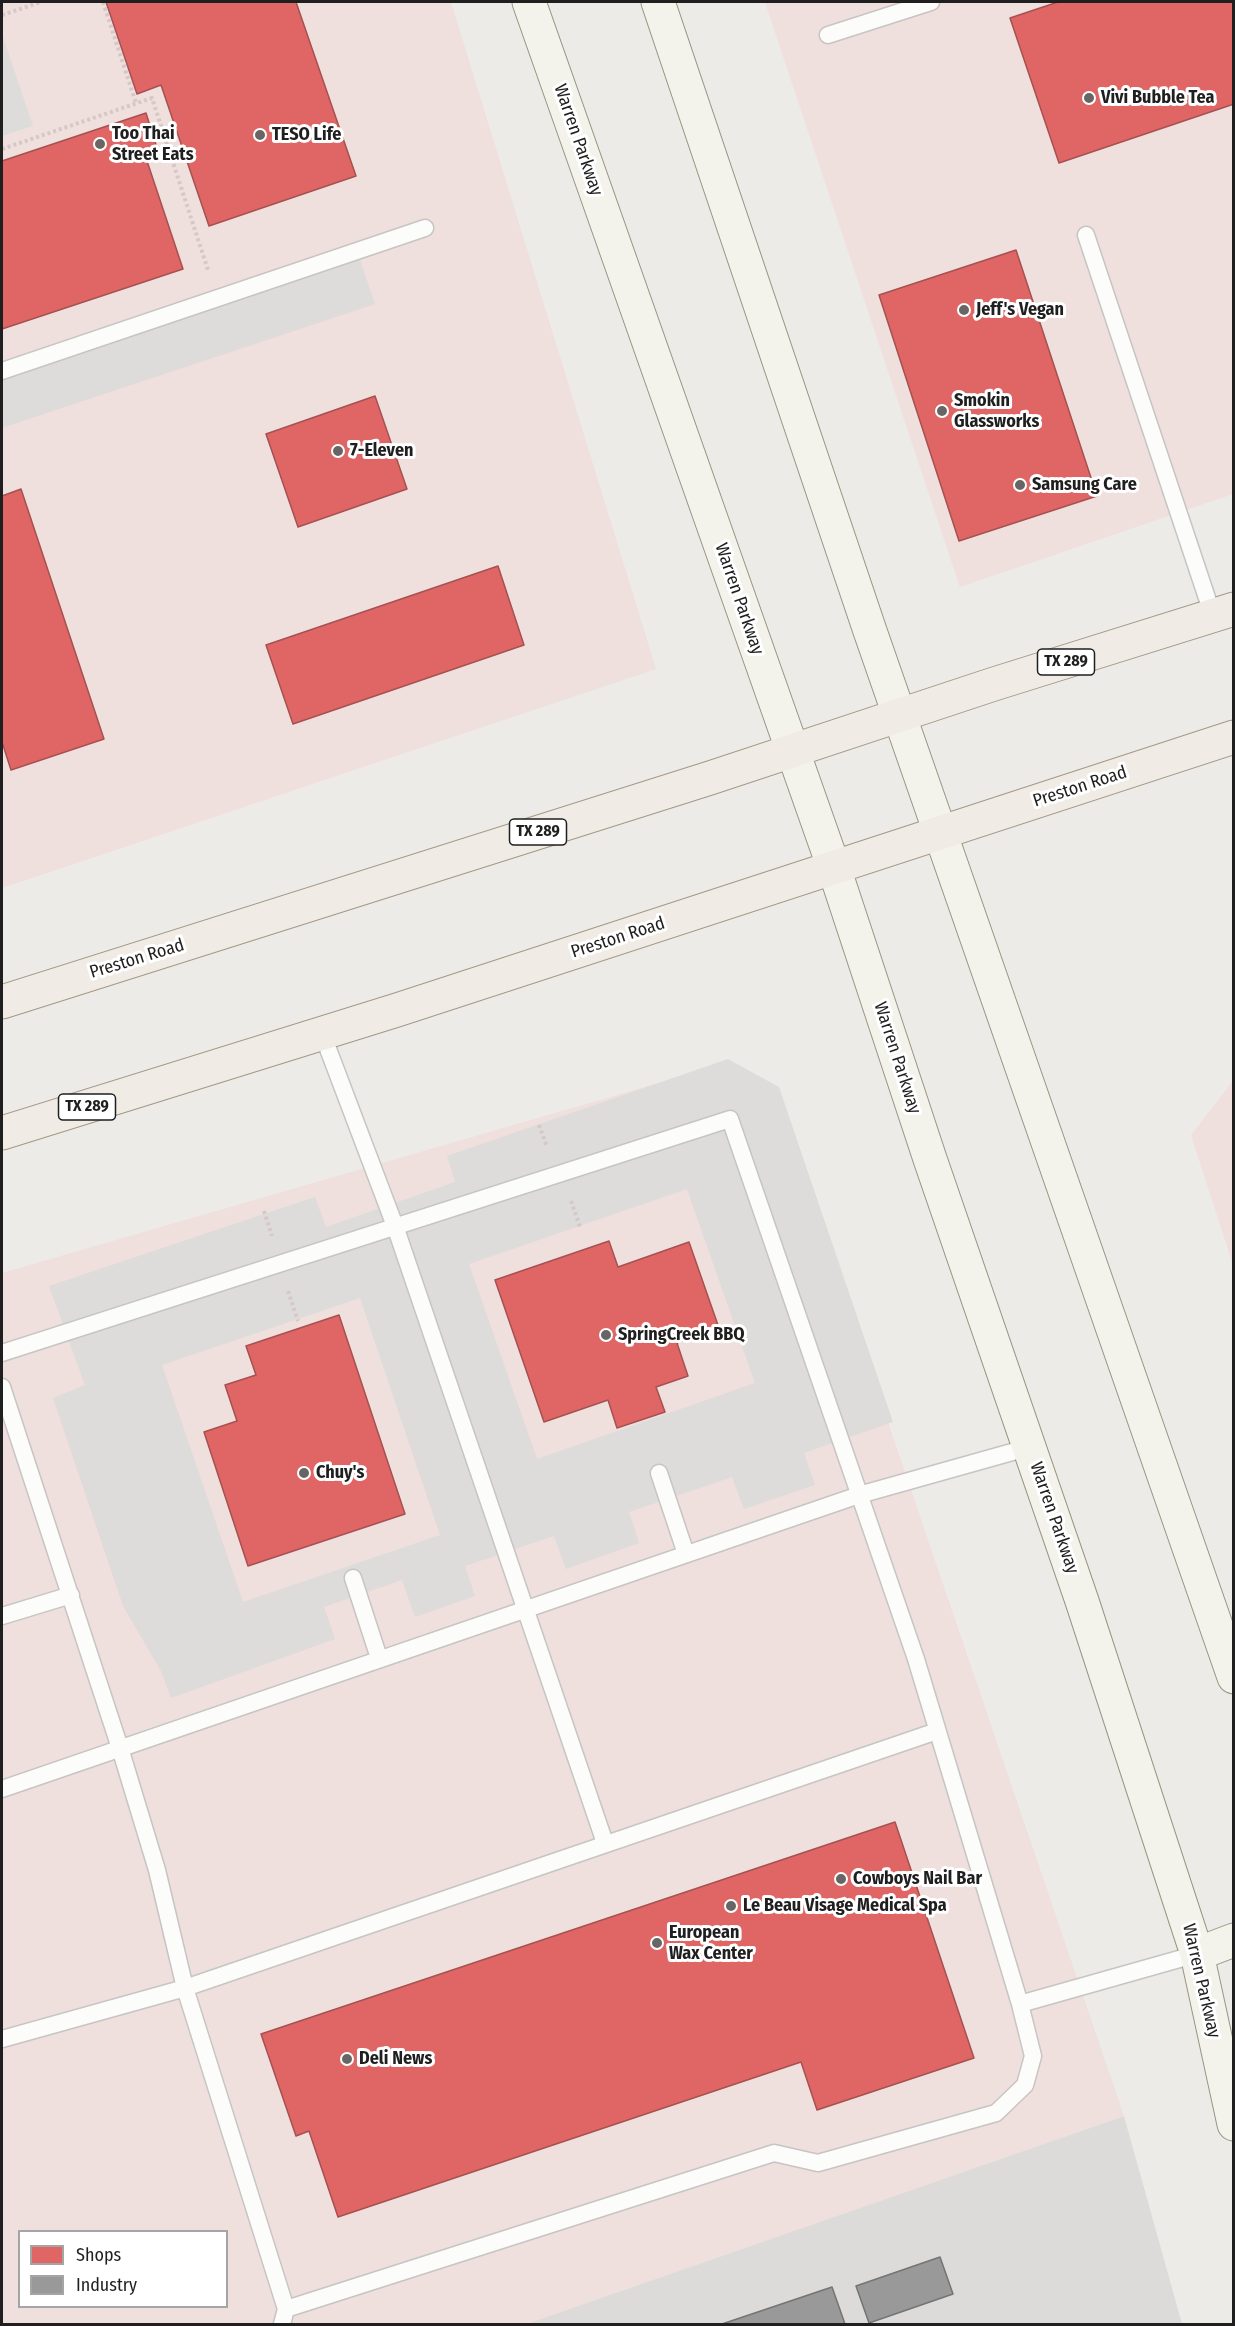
<!DOCTYPE html>
<style>
body{margin:0}
#map{position:relative;width:1235px;height:2326px;overflow:hidden;background:#edebe7;font-family:"Fira Sans Condensed",sans-serif}
canvas{display:block}
.frame{position:absolute;inset:0;border:3px solid #1f1f1f;pointer-events:none}
.legend{position:absolute;left:18px;top:2230px;width:210px;height:78px;box-sizing:border-box;background:#fff;border:2px solid #a5a5a5;margin:0;padding:8px 10px;list-style:none;font-size:18px;color:#1f1f1f}
.legend li{display:flex;align-items:center;gap:12px;height:30px}
.legend b{width:30px;border:2px solid #a5a5a5}
</style>
<div id="map">
<canvas width="1235" height="2326"></canvas>
<div class="frame"></div>
<ul class="legend">
<li><b style="height:16px;background:#e06666"></b>Shops</li>
<li><b style="height:16px;background:#999"></b>Industry</li>
</ul>
</div>
<script>
const g = document.querySelector('canvas').getContext('2d');
g.lineJoin = 'round';
function fillPath(path, color) { g.fillStyle = color; g.fill(path, 'evenodd'); }
function trace(path, color, width, dash) { g.strokeStyle = color; g.lineWidth = width; g.lineCap = dash ? 'butt' : 'round'; g.setLineDash(dash || []); g.stroke(path); }
function drawText(font, color, halo, rows, align = 'center') {
  g.font = font + ' "Fira Sans Condensed",sans-serif'; g.lineWidth = 6; g.setLineDash([]); g.textBaseline = 'middle'; g.strokeStyle = halo; g.fillStyle = color; for (const [text, x, y, turn = 0] of rows) {
    g.save(); g.translate(x, y); g.rotate((+turn || 0) * Math.PI / 180); g.textAlign = isNaN(turn) ? turn : align; if (halo) g.strokeText(text, 0, 0); g.fillText(text, 0, 0); g.restore();
  }
}
const residential = new Path2D(`
 M1124 2116 1182 2324H526Z`);
const commercial = new Path2D(`
 M2 2H451L656 669 2 888Z
 M765 2H1233V494L960 587Z
 M721 1065 778 1099 1124 2116 526 2324H2V1273ZM20 2232H226V2306H20Z
 M1233 1081V1265L1191 1135Z`);
const parking = new Path2D(`
 M2 34 33 126 2 136Z
 M356 248 375 304 2 428V368Z
 M728 1059 779 1087 893 1422 804 1453 815 1485 744 1509 732 1477 629 1512 639 1543 566 1569 554 1536 465 1566 475 1596 415 1617 402 1580 324 1607 335 1639 171 1698 161 1671 123 1606 53 1398 85 1385 49 1286 315 1197 326 1227 455 1182 447 1156ZM687 1189 755 1383 537 1459 469 1264ZM360 1298 440 1535 243 1602 162 1365Z`);
const shops = new Path2D(`
 M106 2H296L356 176 209 226 161 85 137 94Z
 M1058 2H1234V104L1059 163 1010 18Z
 M146 113 158 151 145 155 183 269 2 329V161Z
 M1016 250 1097 496 959 541 879 295Z
 M375 396 407 489 298 527 266 434Z
 M21 489 104 739 11 770 2 742V496Z
 M498 566 524 645 293 724 266 645Z
 M609 1241 618 1267 689 1242 719 1328 677 1343 688 1376 656 1387 665 1412 617 1428 608 1400 544 1422 495 1280Z
 M339 1315 405 1514 248 1566 204 1432 237 1421 225 1385 256 1375 246 1346Z
 M895 1822 974 2058 817 2110 801 2062 338 2217 309 2131 296 2136 261 2034Z`);
const industry = new Path2D(`
 M940 2257 953 2294 869 2323 856 2286Z
 M832 2287 845 2324H722Z`);
const path = new Path2D(`
 M103 2 136 103
 M2 15 41 2
 M2 149 152 98 208 270
 M539 1125 547 1147
 M571 1201 580 1227
 M264 1211 272 1236
 M288 1291 298 1321`);
const lane = new Path2D(`
 M828 35 931 2
 M1086 235 1213 616
 M2 371 425 228
 M322 1033 395 1226 605 1843
 M2 1353 730 1119 916 1659 1020 2004 1197 1954
 M2 1387 120 1748 157 1870 185 1988 286 2309
 M659 1473 686 1554
 M353 1578 379 1658
 M2 1616 71 1595
 M2 1789 859 1495 1030 1447
 M2 2039 185 1988 937 1731
 M282 2324 286 2309 774 2153 818 2163 996 2113 1025 2085 1033 2056 1020 2004`);
const secondary = new Path2D(`
 M529 2 834 868 930 1159 1082 1601 1197 1954 1234 2124
 M658 2 870 631 1234 1677
 M1197 1954 1234 1940`);
const primary = new Path2D(`
 M2 1002 710 778 994 684 1234 609
 M2 1133 397 1010 1234 737`);
const markers = [
 [1089,98,6,"#676665"],
 [260,135,6,"#676665"],
 [100,144,6,"#676665"],
 [964,310,6,"#676665"],
 [942,411,6,"#676665"],
 [338,451,6,"#676665"],
 [1020,485,6,"#676665"],
 [606,1335,6,"#676665"],
 [304,1473,6,"#676665"],
 [841,1879,6,"#676665"],
 [731,1906,6,"#676665"],
 [657,1943,6,"#676665"],
 [347,2059,6,"#676665"]
];
const shields = [
 [1066,662,57],
 [538,832,57],
 [87,1107,57]
];
const shieldNames = [
 ["TX 289",1066,662],
 ["TX 289",538,832],
 ["TX 289",87,1107]
];
const poiNames = [
 ["Vivi Bubble Tea",1101,98],
 ["Too Thai",112,134],
 ["Street Eats",112,155],
 ["TESO Life",272,135],
 ["Jeff's Vegan",976,310],
 ["Smokin",954,401],
 ["Glassworks",954,422],
 ["7-Eleven",350,451],
 ["Samsung Care",1032,485],
 ["SpringCreek BBQ",618,1335],
 ["Chuy's",316,1473],
 ["Cowboys Nail Bar",853,1879],
 ["Le Beau Visage Medical Spa",743,1906],
 ["European",669,1933],
 ["Wax Center",669,1954],
 ["Deli News",359,2059]
];
const streetNames = [
 ["Warren Parkway",578,140,71],
 ["Warren Parkway",739,599,71],
 ["Preston Road",1080,787,-18],
 ["Preston Road",618,938,-18],
 ["Preston Road",137,959,-17],
 ["Warren Parkway",897,1058,72],
 ["Warren Parkway",1054,1518,71],
 ["Warren Parkway",1201,1981,77]
];
fillPath(residential, '#dcdbd9');
fillPath(commercial, '#efdfdd');
fillPath(parking, '#dddcdb');
fillPath(shops, '#e06666');
trace(shops, '#a65151', 1.5);
fillPath(industry, '#999');
trace(industry, '#747474', 1.5);
trace(lane, '#c6c5c3', 19);
trace(secondary, '#969680', 35);
trace(primary, '#a39884', 35);
trace(path, '#d6c8c6', 4, [3, 3]);
trace(lane, '#fcfcfb', 16);
trace(secondary, '#f3f3eb', 33);
trace(primary, '#f0ebe5', 33);
for (const [x, y, r, color] of markers) { const dot = new Path2D(); dot.arc(x, y, r, 0, 2 * Math.PI); g.fillStyle = color; g.fill(dot); trace(dot, '#fff', 2); }
for (const [x, y, w] of shields) { const box = new Path2D(); box.roundRect(x - w / 2, y - 13, w, 26, 4.5); g.fillStyle = '#fff'; g.fill(box); trace(box, '#1f1f1f', 1.5); }
drawText('bold 16px', '#1f1f1f', null, shieldNames);
drawText('bold 18px', '#1f1f1f', '#fff', poiNames, 'left');
drawText('18px', '#1f1f1f', '#fff', streetNames);
</script>
